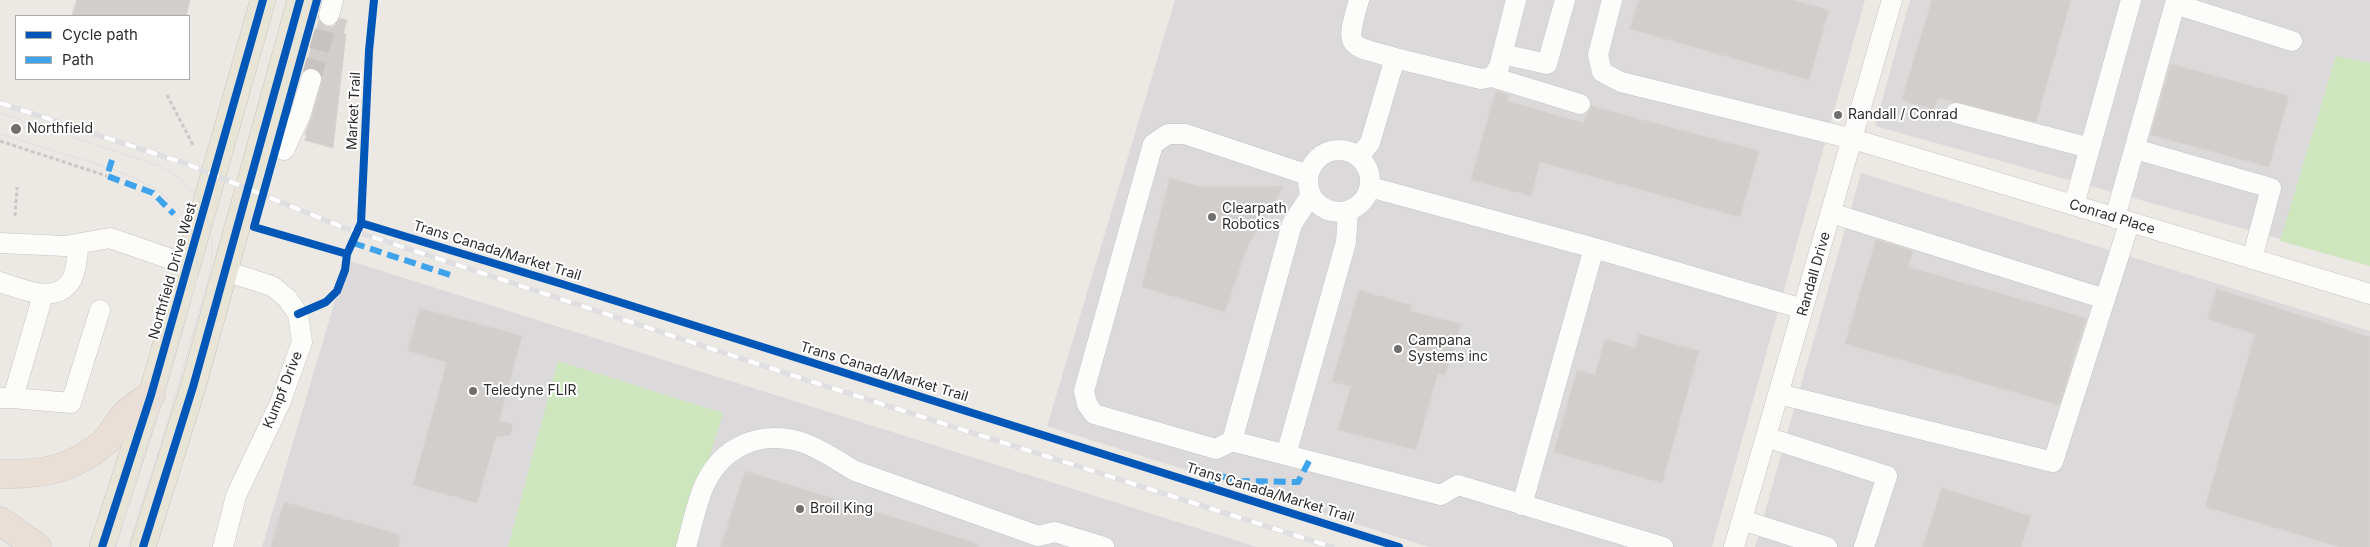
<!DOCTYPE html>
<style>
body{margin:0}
#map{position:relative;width:2370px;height:547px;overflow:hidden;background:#ece8e4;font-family:Inter,sans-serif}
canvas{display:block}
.legend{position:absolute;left:15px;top:15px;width:175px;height:65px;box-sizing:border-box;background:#fff;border:1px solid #ababab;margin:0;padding:6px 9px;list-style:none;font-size:15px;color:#2e2e2e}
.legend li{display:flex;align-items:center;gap:10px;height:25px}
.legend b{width:25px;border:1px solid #ababab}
</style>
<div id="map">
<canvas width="2370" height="547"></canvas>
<ul class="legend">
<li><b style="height:6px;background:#0057b8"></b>Cycle path</li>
<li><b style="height:6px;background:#3ea3eb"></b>Path</li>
</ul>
</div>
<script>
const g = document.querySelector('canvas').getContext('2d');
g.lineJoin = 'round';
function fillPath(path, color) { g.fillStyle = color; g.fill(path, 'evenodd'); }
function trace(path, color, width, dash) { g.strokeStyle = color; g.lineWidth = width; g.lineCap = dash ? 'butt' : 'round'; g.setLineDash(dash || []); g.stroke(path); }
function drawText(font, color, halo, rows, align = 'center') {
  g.font = font + ' Inter,sans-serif'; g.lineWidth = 4; g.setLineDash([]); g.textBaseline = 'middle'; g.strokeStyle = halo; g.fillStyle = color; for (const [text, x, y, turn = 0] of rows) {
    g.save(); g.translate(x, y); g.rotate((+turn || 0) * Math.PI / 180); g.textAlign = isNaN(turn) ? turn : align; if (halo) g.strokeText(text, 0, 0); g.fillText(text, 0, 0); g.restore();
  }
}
const industrial = new Path2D(`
 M1175 0H1865L1712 547H1429L1047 426Z
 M1910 0H2370V264L1875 126Z
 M1861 173 2370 331V547H1755Z
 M347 260 1257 547H262Z`);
const green = new Path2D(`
 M2336 56 2370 63V266L2280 241Z
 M558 361 723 413 682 547H508Z`);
const building = new Path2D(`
 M77 0H190L186 16H72Z
 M1639 0H1793L1829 10 1809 80 1630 29Z
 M1932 0H2071L2036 122 1938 98 1934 110 1902 100Z
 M340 18 347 20 343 34H346L333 148 304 140 307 136 305 134 311 119 323 77 315 68 305 69 319 20 325 26 332 27 337 24Z
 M2171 64 2289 96 2269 167 2151 135Z
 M1496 91 1509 95 1507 101 1584 123 1591 106 1759 151 1740 217 1540 162 1531 196 1471 180Z
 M1170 178 1201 187 1284 186 1247 247 1225 312 1142 287Z
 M1876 240 1913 251 1908 267 2086 318 2059 405 1845 344Z
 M2217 289 2370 337V547H2340L2205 507 2255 334 2208 319Z
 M1359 290 1411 305 1410 311 1461 324 1445 376 1438 373 1416 450 1338 430 1351 386 1332 382Z
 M420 308 522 336 499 421 513 424 510 435 496 437 477 503 413 485 447 362 408 351Z
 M1639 334 1699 351 1662 483 1554 452 1577 370 1595 375 1605 339 1635 348Z
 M745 471 979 544 978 547H721Z
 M1942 488 2031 516 2021 547H1923Z
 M284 502 401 535 398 547H271Z`);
const minorTunnel = new Path2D(`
 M311 79 329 15`);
const path = new Path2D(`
 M167 95 193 145
 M0 141 107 176
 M15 216 17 187`);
const minor = new Path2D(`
 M1359 0C1344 51 1348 44 1395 58
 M1612 0 1598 55 1602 72 1621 82 1853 139 2370 294
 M329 15 333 0
 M1502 54 1547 64 1565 0
 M1492 77 1580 104
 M1956 113 2090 148
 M2135 149 2271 188 2252 259
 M1308 181a31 31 0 1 1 62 0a31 31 0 1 1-62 0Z
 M284 150 300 116 311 79
 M1358 157 1370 143 1395 58 1481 79 1492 77 1499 67 1516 0
 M1308 175 1185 134H1168L1153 144 1084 391 1087 404 1094 414 1216 449 1232 441 1441 495 1458 485 1663 547
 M1370 187 1594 248 1803 309
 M2074 205 2131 0
 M1831 213 2105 299
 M2115 218 2175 4 2292 41
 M0 243 65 246 110 238 188 265
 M0 282C22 289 57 306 72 279 77 269 77 254 79 244
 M1779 394 2053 462 2129 224
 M0 398H13L43 295
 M13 398 71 403 100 310
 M1766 437 1887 476 1864 547
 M1232 441 1292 224 1311 195
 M1286 455 1346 242 1348 212
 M1522 505 1594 248
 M1742 520 1827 547
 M223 547 236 496 280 403 302 342 298 314 287 298 272 286 225 271
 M686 547C692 527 696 503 705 484 723 446 760 430 801 442 820 448 838 461 855 471L1038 536 1055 532 1104 547
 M1734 547 1892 0`);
const major = new Path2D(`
 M102 547 151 395 263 0
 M143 547 193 387 300 0`);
const highway = new Path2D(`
 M0 474C42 475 72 470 105 442 113 434 118 422 126 414 134 407 143 401 151 395
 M0 521 37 547`);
const tram = new Path2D(`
 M0 113 160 166C206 190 218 229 209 277L161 444 128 547
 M0 134C28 143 56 151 84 160 148 180 202 199 197 279L116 547`);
const rail = new Path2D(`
 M0 103 187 164 342 227 819 384 1332 547`);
const quiet = new Path2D(`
 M112 160 107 176 153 193 174 214
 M353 243 453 276
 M1209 487 1217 475 1238 481 1298 482 1309 461`);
const cycleway = new Path2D(`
 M317 0 254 227 347 254
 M361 223 562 284 1399 547
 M298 314 326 302 337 291 345 270 347 254 361 223 369 51 374 0
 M102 547 151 395 263 0
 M143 547 193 387 300 0`);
const markers = [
 [1838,115,5,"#706f6e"],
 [16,129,6,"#706f6e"],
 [1212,217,5,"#706f6e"],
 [1398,349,5,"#706f6e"],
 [473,391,5,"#706f6e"],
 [800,509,5,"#706f6e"]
];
const streetNames = [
 ["Market Trail",354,111,-87],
 ["Conrad Place",2112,217,17],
 ["Trans Canada/Market Trail",497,251,17],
 ["Northfield Drive West",173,271,-74],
 ["Randall Drive",1814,274,-74],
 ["Trans Canada/Market Trail",884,372,17],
 ["Kumpf Drive",283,390,-68],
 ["Trans Canada/Market Trail",1270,493,17]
];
const poiNames = [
 ["Randall / Conrad",1848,115],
 ["Northfield",27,129],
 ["Clearpath",1222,209],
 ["Robotics",1222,225],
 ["Campana",1408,341],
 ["Systems inc",1408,357],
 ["Teledyne FLIR",483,391],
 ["Broil King",810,509]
];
fillPath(industrial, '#dcd9db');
fillPath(green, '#cee6be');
fillPath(building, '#d1cecb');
trace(building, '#d7d4d0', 1);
trace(minorTunnel, '#c6c3c0', 20, [20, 10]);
trace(minor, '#c5c4c5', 21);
trace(major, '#c6c5c4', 26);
trace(highway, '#c6c5c4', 29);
trace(path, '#c9c9c8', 3, [4, 2.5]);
trace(minor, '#fcfcfb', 20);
trace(major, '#e8e4d6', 25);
trace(highway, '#eadfd6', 28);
trace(tram, '#dfdfe1', 1);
trace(rail, '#dfdfe1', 5.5);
trace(rail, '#fff', 4, [11]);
trace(quiet, '#3ea3eb', 6, [12, 6]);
trace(cycleway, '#0057b8', 8);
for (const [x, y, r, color] of markers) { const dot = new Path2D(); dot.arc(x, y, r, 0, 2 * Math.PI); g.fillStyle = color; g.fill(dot); trace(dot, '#fff', 2); }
drawText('14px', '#2e2e2e', '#fff', streetNames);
drawText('14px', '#2e2e2e', '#fff', poiNames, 'left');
</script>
